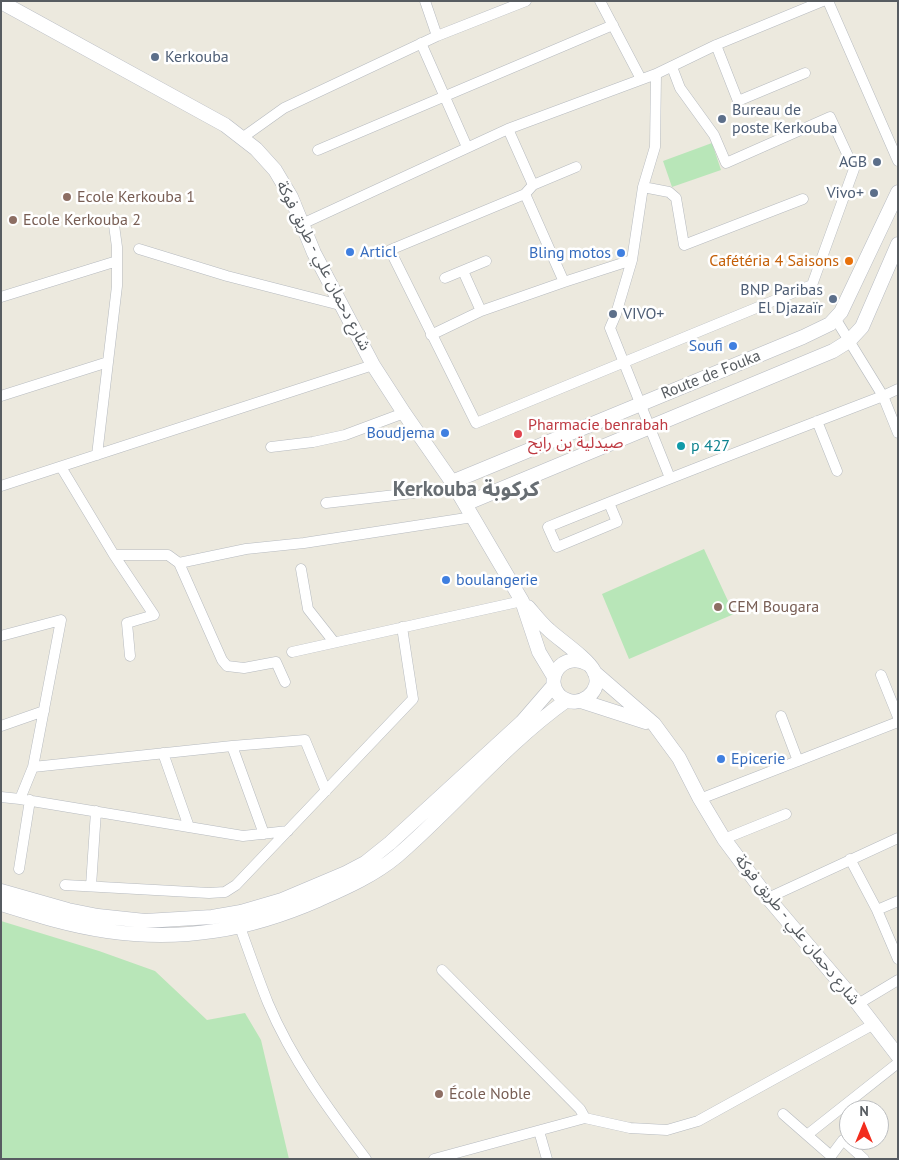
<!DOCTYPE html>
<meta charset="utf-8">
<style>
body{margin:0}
#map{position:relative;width:899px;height:1160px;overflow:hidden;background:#ece9de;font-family:"PT Sans",sans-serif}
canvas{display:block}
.frame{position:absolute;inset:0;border:2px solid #575c61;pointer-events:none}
.north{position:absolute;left:839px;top:1100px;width:50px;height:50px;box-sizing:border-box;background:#fff;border:1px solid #bcbec0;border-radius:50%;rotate:0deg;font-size:14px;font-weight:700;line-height:20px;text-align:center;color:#575c61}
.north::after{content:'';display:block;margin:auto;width:18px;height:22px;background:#f22d1e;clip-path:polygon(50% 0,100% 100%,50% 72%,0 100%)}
</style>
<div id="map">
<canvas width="899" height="1160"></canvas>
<div class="frame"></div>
<div class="north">N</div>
</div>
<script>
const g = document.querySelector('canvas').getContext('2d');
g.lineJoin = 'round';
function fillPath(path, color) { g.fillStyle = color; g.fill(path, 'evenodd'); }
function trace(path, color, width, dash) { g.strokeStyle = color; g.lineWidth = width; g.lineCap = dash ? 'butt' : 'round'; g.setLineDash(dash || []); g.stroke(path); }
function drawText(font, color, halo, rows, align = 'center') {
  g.font = font + ' "PT Sans","Noto Sans Arabic",sans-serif'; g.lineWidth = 5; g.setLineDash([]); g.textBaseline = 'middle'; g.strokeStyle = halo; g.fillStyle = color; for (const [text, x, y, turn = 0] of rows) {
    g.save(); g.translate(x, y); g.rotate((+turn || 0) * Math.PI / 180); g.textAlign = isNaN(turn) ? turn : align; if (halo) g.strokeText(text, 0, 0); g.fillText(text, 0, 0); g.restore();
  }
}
const green = new Path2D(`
 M712 143 721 170 672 187 663 161Z
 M704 549 734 614 629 659 602 594Z
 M1 921 99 951 155 971 207 1020 245 1013 261 1040 289 1159H1Z`);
const street = new Path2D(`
 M425 1 437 36
 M600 1 641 79
 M828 1 898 161
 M421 43 467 147
 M716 45 738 101 805 73
 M656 74 655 147 643 187 632 260 616 314 610 328 670 478
 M508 129 533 185 525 194 390 250 476 423 812 285 854 169 830 117 726 163 714 135 680 88 672 67
 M242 138 284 108 437 36 526 1
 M318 150 613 25
 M533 185 576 167
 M643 187 669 192 676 198 684 245 803 199
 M525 194 564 282
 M302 224 508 129 656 74 716 45 823 1
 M139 249 227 276 340 305
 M463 271 481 311
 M445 278 486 261
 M1 297 117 261
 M835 318 883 396 898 433
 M431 335 481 311 564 282 632 260
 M1 396 108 362
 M817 421 837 471
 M271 447 313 442 345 435 404 413
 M97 455 117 286V247L113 218
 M61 467 114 555 154 615 127 623 130 656
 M1 486 373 365
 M326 503 456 488
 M609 503 617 522 557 547 548 527C659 482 771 439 883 396L898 389
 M114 555H168L179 563 246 549 304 543 473 517
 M179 563 222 660 227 666 244 668 276 662 285 682
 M301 569 308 609 334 642
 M1 636 61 620 33 767 20 799
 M292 652 522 601
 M881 675 898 717
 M781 716 798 761
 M1 726 44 711
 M232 746 264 834
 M163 753 189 827
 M33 767 232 746 305 740 326 791
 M1 797 20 799 243 836 288 831
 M700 799 898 722
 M724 839 786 814
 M850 859 877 910 898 959
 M19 869 30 800
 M65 885 209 893 225 892 236 885 413 699 402 627
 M91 886 96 811
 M768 898 898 838
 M877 910 898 901
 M240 927C249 952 258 978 268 1003 292 1060 329 1110 366 1159
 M442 970 580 1109 585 1118 630 1128 667 1130 698 1121 874 1024
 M858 1004 898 980
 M783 1114 807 1135
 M539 1131 547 1159
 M434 1159 585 1118
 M864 1159 843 1140 831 1156 807 1135 898 1063`);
const secondary = new Path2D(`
 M1 2 225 125 256 149 275 170 291 197 314 253 373 365 404 413 452 482 522 601 539 652 554 677
 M452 482 803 337 830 324 841 312 898 192
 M465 504 833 351 849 341 862 327 898 244
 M528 607C535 615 541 623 549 630 561 641 587 658 594 671 605 691 578 711 561 697 542 680 562 650 588 664
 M594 672 654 724 679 758 700 799 724 839 768 898 858 1004 898 1056
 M581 701 646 722
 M1 891 68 910 98 916 145 921 212 917 241 912 282 900 346 873 365 863 390 843 522 722 554 685
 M1 904C36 915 71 926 107 931 182 942 249 930 318 900 345 888 373 876 397 856 455 806 504 745 567 700`);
const markers = [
 [155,57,5,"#5c6f8a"],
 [722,119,5,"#5c6f8a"],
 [877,162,5,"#5c6f8a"],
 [874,193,5,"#5c6f8a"],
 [67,197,5,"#8d6e63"],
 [13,220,5,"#8d6e63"],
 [350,252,5,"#3f7fe0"],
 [621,253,5,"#3f7fe0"],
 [849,261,5,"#e8710a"],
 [833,299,5,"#5c6f8a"],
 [613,314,5,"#5c6f8a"],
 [733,346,5,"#3f7fe0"],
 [445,433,5,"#3f7fe0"],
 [518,434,5,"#e0444e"],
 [681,446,5,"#0f9aa8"],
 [446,580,5,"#3f7fe0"],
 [718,607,5,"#8d6e63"],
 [721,759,5,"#3f7fe0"],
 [439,1094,5,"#8d6e63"]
];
const serviceNames = [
 ["Kerkouba",165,57],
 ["Bureau de",732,110],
 ["poste Kerkouba",732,128],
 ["AGB",867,162,"right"],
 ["Vivo+",864,193,"right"],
 ["BNP Paribas",823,290,"right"],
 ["El Djazaïr",823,308,"right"],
 ["VIVO+",623,314]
];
const educationNames = [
 ["Ecole Kerkouba 1",77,197],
 ["Ecole Kerkouba 2",23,220],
 ["CEM Bougara",728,607],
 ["École Noble",449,1094]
];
const shopNames = [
 ["Articl",360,252],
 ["Bling motos",611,253,"right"],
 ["Soufi",723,346,"right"],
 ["Boudjema",435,433,"right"],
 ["boulangerie",456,580],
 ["Epicerie",731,759]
];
const foodNames = [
 ["Cafétéria 4 Saisons",839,261]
];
const streetNames = [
 ["شارع دحمان علي - طريق فوكة",323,266,63],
 ["Route de Fouka",711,375,-22],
 ["شارع دحمان علي - طريق فوكة",797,930,51]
];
const healthNames = [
 ["Pharmacie benrabah",528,425],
 ["صيدلية بن رابح",528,443]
];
const cultureNames = [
 ["p 427",691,446]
];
const districtNames = [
 ["Kerkouba كركوبة",466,490]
];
fillPath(green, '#b8e6b8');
trace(street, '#b6babf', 11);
trace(secondary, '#b7bbc2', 15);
trace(street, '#fff', 10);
trace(secondary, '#fff', 14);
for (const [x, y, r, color] of markers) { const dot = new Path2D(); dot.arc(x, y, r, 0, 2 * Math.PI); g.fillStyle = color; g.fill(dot); trace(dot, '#fff', 2); }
drawText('16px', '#4e5e75', '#fff', serviceNames, 'left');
drawText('16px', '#785e54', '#fff', educationNames, 'left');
drawText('16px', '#366cbe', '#fff', shopNames, 'left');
drawText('16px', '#c56008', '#fff', foodNames, 'right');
drawText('16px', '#575c61', '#fff', streetNames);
drawText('16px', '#be3a42', '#fff', healthNames, 'left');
drawText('16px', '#0d838f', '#fff', cultureNames, 'left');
drawText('bold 21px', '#686e73', '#fff', districtNames);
</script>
